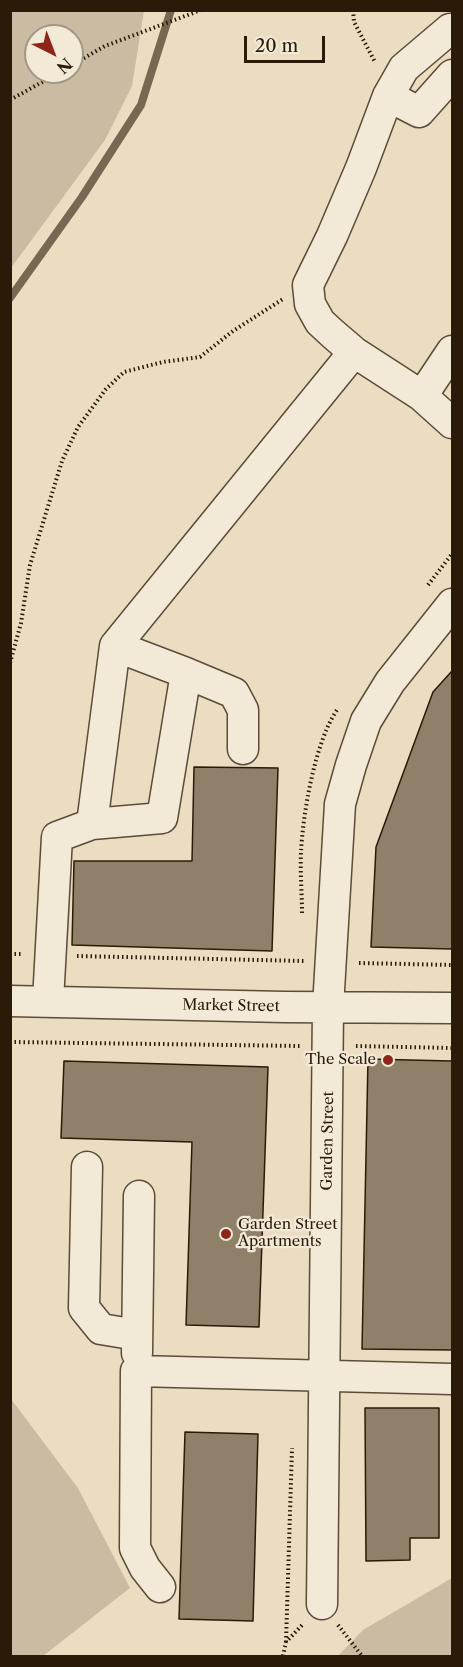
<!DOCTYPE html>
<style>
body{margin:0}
#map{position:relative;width:463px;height:1667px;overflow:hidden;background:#ebddc2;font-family:"Libre Caslon Text",serif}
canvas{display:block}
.frame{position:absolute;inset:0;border:12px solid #2a1b08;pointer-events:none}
.north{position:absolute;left:24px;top:24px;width:60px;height:60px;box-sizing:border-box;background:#f2e9d7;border:2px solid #a29784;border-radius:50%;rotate:138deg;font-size:16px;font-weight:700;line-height:24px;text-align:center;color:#2a1b08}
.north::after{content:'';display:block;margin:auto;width:21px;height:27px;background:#8f2418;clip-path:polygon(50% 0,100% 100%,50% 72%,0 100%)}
.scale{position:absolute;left:244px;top:36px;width:81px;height:27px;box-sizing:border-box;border:3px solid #2a1b08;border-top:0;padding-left:8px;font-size:18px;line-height:21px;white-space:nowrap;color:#2a1b08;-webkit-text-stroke:4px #f2e9d7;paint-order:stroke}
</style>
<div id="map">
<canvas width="463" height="1667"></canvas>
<div class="frame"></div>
<div class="north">N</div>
<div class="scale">20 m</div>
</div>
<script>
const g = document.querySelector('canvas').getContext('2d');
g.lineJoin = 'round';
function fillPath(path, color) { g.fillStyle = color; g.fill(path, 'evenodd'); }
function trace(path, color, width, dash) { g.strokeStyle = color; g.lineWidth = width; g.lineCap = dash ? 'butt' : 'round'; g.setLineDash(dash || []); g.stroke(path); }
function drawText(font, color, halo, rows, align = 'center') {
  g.font = font + ' "Libre Caslon Text",serif'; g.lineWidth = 4.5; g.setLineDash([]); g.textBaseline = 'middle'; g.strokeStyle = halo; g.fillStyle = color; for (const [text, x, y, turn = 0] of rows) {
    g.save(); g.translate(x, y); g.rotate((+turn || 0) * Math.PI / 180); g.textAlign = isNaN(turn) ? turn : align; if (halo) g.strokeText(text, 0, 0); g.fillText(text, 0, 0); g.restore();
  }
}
const green = new Path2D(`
 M10 11H144L132 86 105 140 11 268ZM36 36H72V72H36Z
 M11 1399 78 1488 130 1588 43 1656H11Z
 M452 1578V1656H338L363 1630Z`);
const stream = new Path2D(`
 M10 298 82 197 141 105 171 10`);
const building = new Path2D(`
 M452 671V949L371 947 376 847 433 692Z
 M194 767 278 768 272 951 72 945 74 861H192Z
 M368 1059 452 1061V1350L362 1349Z
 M64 1061 268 1067 259 1327 186 1325 192 1142 61 1138Z
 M365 1408H439V1538H410V1560L366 1561Z
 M185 1432 258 1434 253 1621 179 1619Z`);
const path = new Path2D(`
 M353 10 354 22 375 62
 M72 65 105 46 201 10
 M10 100 60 72
 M428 585 452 554
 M10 663 21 623 30 565 62 461 78 427 106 389 124 372 163 362 200 357 233 331 283 299
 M302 913C302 893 300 872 301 852 303 813 315 742 337 710
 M10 954H22
 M77 956 304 961
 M359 963 452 965
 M10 1042 301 1046
 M356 1046 452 1048
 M338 1625 362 1656
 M286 1642 292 1448
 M283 1656 286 1642 304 1623`);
const minor = new Path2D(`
 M452 75 419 112 388 96 361 168 332 236 308 285 310 304 320 322 333 334 354 352 422 396 452 423
 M388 96 404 68 450 29
 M422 396 452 351
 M186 673 234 693 243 710V749
 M92 824 162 818 186 673 115 646
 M10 1001 284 1007 452 1008
 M48 1001 57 837 92 824 115 646 354 352
 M87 1167 84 1308 101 1329 137 1335
 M137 1353 139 1196
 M160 1587 145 1568 135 1548 136 1371 452 1379
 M322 1604 328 1007 340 804 351 765 366 721 390 682 452 604`);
const markers = [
 [388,1060,6,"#8f2418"],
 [226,1234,6,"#8f2418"]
];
const streetNames = [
 ["Market Street",231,1006,1],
 ["Garden Street",328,1141,-89]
];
const poiNames = [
 ["The Scale",376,1060],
 ["Garden Street",238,1225,"left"],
 ["Apartments",238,1242,"left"]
];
fillPath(green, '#cabca2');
trace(stream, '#766852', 8);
fillPath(building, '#8e8069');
trace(building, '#2a1b08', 1.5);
trace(minor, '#5a4c36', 33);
trace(path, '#2a1b08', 4, [1.5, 3]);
trace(minor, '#f2e9d7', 30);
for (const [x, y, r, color] of markers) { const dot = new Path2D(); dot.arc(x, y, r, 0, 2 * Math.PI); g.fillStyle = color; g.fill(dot); trace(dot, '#f2e9d7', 2); }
drawText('15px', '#2a1b08', '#f2e9d7', streetNames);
drawText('15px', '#2a1b08', '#f2e9d7', poiNames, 'right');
</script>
